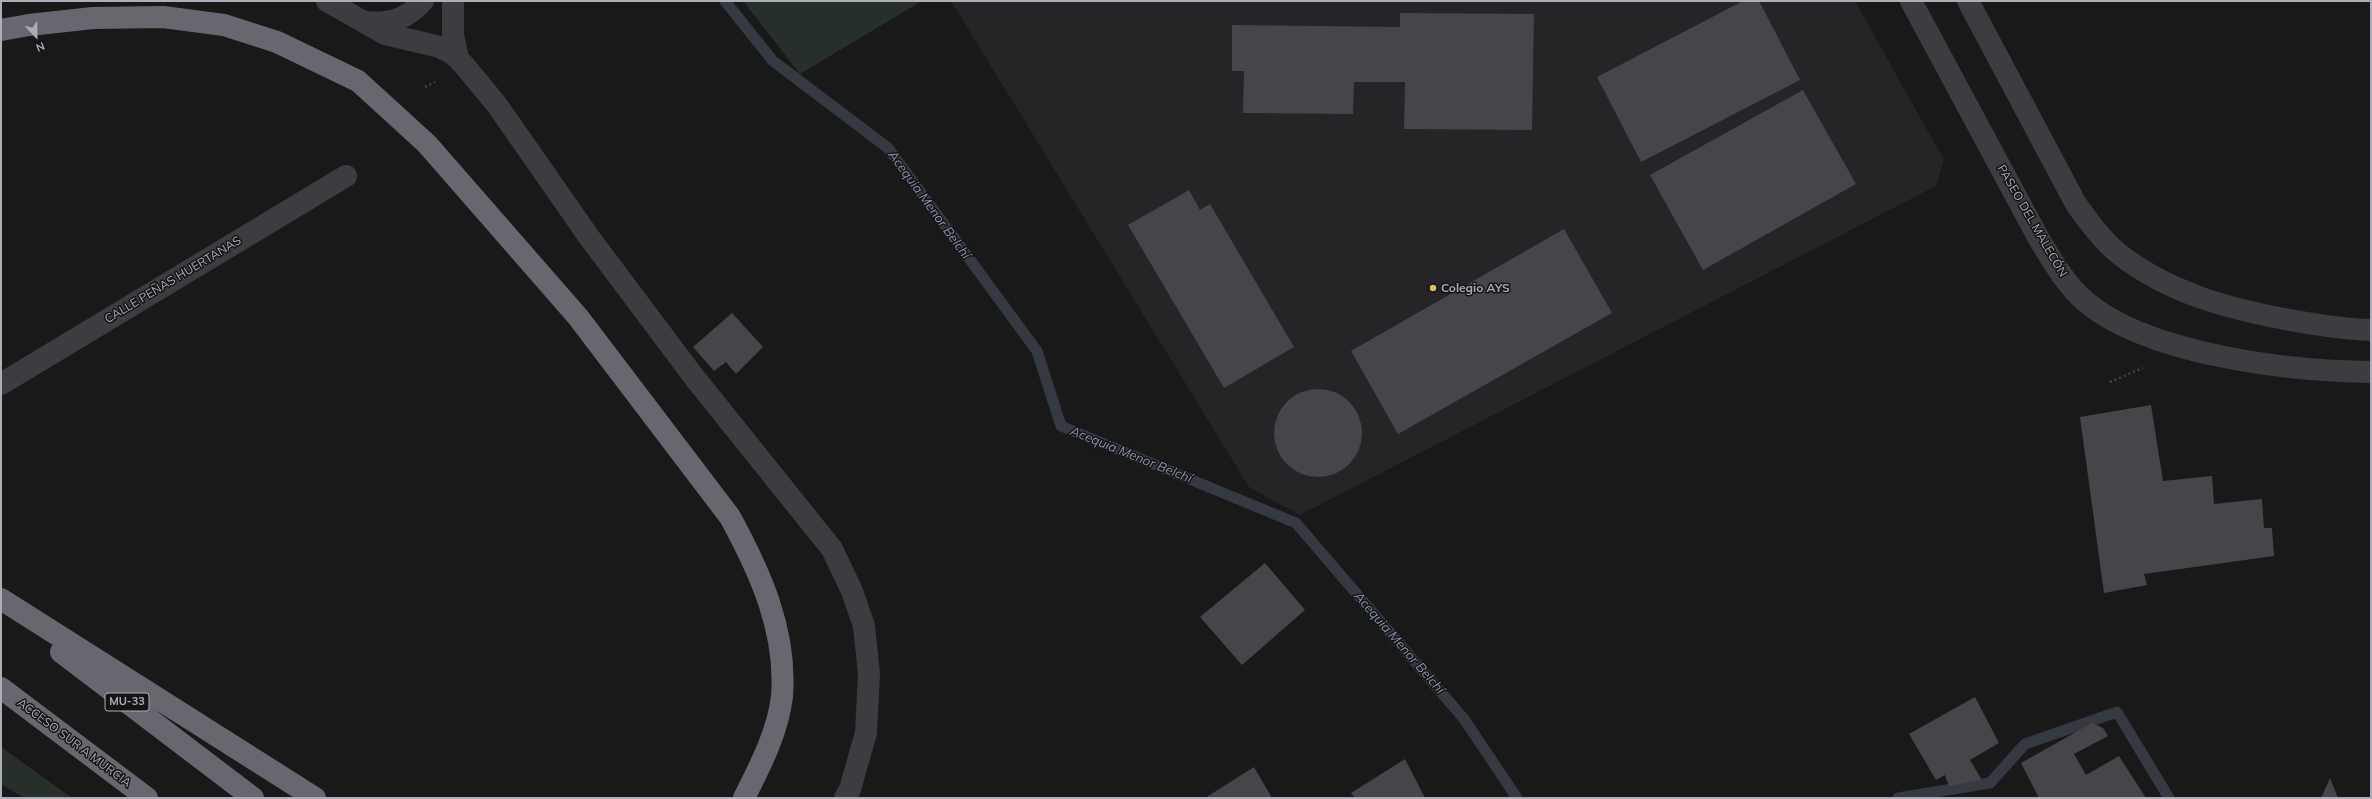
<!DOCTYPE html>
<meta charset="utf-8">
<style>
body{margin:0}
#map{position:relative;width:2372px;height:799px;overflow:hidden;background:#19191a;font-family:Mulish,sans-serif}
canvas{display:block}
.frame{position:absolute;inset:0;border:2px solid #adaeb8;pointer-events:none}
.north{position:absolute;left:16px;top:16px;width:40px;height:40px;-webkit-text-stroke:3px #141415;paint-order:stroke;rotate:158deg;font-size:11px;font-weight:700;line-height:16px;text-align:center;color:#adaeb8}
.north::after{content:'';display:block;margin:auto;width:14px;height:18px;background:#adaeb8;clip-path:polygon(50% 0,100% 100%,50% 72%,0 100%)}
</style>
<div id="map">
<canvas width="2372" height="799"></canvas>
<div class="frame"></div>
<div class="north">N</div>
</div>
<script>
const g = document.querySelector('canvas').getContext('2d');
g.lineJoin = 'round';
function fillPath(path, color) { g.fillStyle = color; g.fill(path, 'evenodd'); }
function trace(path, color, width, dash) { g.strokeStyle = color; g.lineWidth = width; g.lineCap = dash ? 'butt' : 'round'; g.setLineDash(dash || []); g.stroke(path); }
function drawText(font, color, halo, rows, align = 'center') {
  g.font = font + ' Mulish,sans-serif'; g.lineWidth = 3; g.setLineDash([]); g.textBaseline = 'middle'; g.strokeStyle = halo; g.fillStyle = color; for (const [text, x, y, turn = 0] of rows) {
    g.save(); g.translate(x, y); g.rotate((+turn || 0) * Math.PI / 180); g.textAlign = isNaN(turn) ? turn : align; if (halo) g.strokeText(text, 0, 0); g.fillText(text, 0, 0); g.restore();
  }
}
const built = new Path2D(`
 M951 1H1855L1944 160 1936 186 1300 515 1249 487Z`);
const green = new Path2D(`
 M743 1H922L800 74Z
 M1 747 72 798H24L1 784Z`);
const stream = new Path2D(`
 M725 1 773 61 888 148 1037 351 1061 426 1296 523 1464 719 1517 798
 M1898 798 1990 783 2025 744 2117 712 2169 798`);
const building = new Path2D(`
 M1743 1H1759L1800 80 1641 162 1597 77Z
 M1400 13 1534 14 1532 130 1404 129 1405 82H1354L1353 114 1243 113 1244 71H1232V25L1400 27Z
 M1803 90 1856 184 1703 270 1650 175Z
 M1189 190 1200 210 1210 204 1294 347 1224 388 1128 225Z
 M1564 229 1612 313 1398 434 1351 351Z
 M732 313 763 347 736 374 726 362 714 371 693 347Z
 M1274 433a44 44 0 1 1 88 0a44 44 0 1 1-88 0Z
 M2151 405 2163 481 2212 476 2214 504 2262 499 2264 528H2272L2274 556 2144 574 2147 585 2104 593 2080 417Z
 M1265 563 1305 610 1242 665 1200 617Z
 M1975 697 1999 743 1970 760 1982 780 1949 786 1945 775 1936 780 1909 734Z
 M2092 723 2103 728 2108 736 2074 754 2086 775 2119 756 2146 798H2039L2021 763Z
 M1405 759 1425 798H1355L1351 793Z
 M1254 767 1272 798H1205Z
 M2330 778 2338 798H2321Z`);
const path = new Path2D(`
 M425 87 435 82
 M2110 382 2143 368`);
const pedestrian = new Path2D(`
 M1911 1 2039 239C2053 262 2066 285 2086 302 2149 355 2290 371 2371 372`);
const minor = new Path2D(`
 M327 1 385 34 440 47 453 54 464 65 497 105 589 237 694 377 832 549 852 591 864 626 869 674 866 733 850 789 845 798
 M453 1V35L458 59
 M366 22C390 24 406 20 423 1
 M1 384 346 176`);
const tertiary = new Path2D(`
 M1968 1 2076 204C2089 222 2102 240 2119 254 2169 293 2229 309 2290 320 2317 325 2344 329 2371 330`);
const motorway = new Path2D(`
 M1 30 29 25 93 18 163 17 224 25 277 42 358 81 427 144 578 317 730 517C760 572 787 631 782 696 778 732 760 766 744 798
 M1 599 315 798
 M61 652 253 798
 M1 688 147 798`);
const markers = [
 [1433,288,4,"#dcc54f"]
];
const shields = [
 [127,702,44]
];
const shieldNames = [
 ["MU-33",127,702]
];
const streetNames = [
 ["PASEO DEL MALECÓN",2032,221,60],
 ["CALLE PEÑAS HUERTANAS",173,280,-31],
 ["ACCESO SUR A MURCIA",74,743,37]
];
const poiNames = [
 ["Colegio AYS",1441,288]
];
const waterNames = [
 ["Acequia Menor Belchí",929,205,54],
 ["Acequia Menor Belchí",1131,455,22],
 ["Acequia Menor Belchí",1399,643,49]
];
fillPath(built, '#252527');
fillPath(green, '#272f2a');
trace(stream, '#343942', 11);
fillPath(building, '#46464a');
trace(path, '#424348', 2.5, [2, 3]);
trace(pedestrian, '#3c3c41', 22);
trace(minor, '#3c3c41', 22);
trace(tertiary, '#3c3c41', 22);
trace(motorway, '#67686f', 22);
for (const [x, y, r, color] of markers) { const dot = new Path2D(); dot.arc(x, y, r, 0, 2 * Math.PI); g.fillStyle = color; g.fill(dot); trace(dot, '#141415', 1.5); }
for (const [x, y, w] of shields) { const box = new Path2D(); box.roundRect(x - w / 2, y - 9, w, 18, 3); g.fillStyle = '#141415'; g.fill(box); trace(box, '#adaeb8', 1); }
drawText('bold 11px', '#adaeb8', null, shieldNames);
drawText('12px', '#adaeb8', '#141415', streetNames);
drawText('bold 12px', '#adaeb8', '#141415', poiNames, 'left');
drawText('italic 13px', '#8896af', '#141415', waterNames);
</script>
